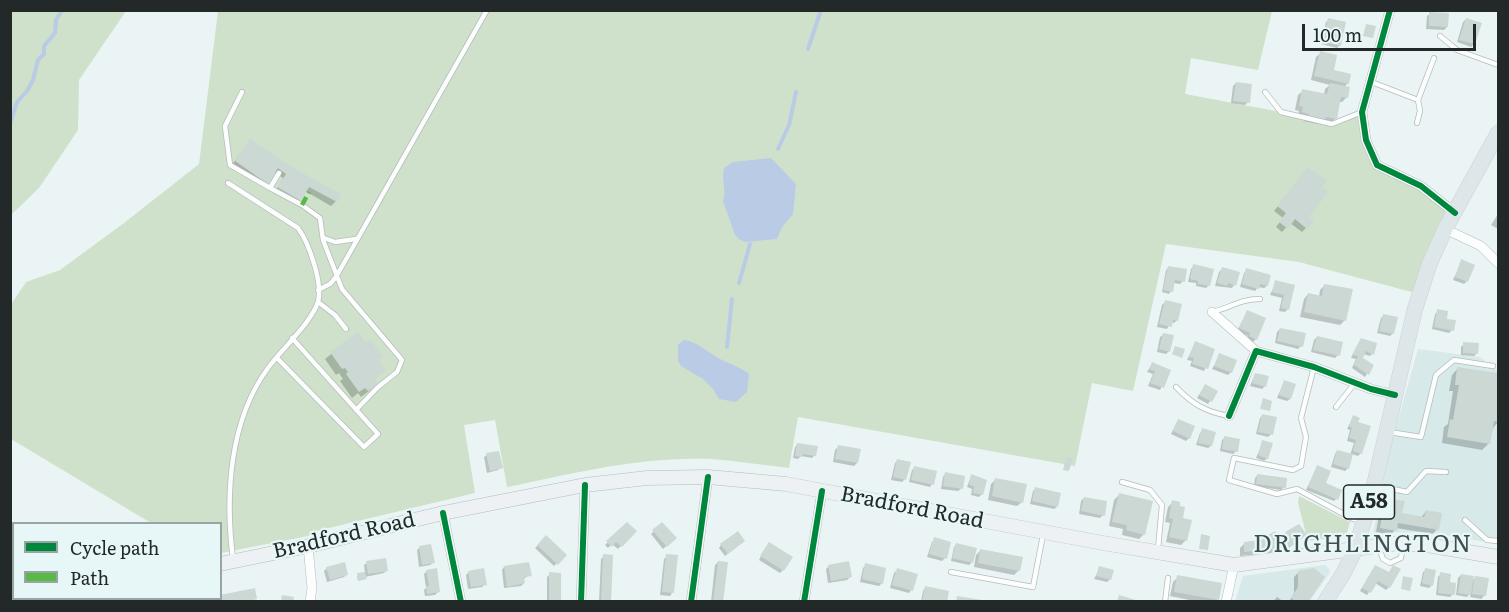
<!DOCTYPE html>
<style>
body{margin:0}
#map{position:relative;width:1509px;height:612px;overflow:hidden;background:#eaf4f4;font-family:Literata,serif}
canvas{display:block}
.frame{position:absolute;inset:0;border:12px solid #232929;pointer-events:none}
.legend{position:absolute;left:12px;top:522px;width:210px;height:78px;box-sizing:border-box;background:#e7f7f7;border:2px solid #99a5a5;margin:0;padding:8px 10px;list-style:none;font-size:18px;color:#232929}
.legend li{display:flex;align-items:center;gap:12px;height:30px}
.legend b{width:30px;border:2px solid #99a5a5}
.scale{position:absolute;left:1302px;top:24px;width:174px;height:27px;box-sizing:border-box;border:3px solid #232929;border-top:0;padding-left:8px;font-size:18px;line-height:21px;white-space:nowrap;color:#232929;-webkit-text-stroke:4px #e7f7f7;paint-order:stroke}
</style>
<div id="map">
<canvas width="1509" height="612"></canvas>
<div class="frame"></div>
<ul class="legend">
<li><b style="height:8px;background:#00873e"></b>Cycle path</li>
<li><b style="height:8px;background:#58b947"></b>Path</li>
</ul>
<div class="scale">100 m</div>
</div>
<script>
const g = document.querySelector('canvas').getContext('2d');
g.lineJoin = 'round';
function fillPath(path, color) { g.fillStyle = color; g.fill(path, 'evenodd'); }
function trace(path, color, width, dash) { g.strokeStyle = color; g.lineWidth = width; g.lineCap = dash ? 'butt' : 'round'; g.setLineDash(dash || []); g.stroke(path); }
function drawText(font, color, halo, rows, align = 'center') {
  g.font = font + ' Literata,serif'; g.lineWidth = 4.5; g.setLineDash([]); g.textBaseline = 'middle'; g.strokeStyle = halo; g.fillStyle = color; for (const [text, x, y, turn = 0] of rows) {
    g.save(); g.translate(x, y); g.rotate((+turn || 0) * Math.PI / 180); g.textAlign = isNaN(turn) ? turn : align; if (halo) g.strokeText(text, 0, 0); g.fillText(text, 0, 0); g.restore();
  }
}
const built = new Path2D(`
 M1418 349 1480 357 1498 371V544L1429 532 1373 533 1392 441Z
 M1325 565 1330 570 1329 574 1310 601 1235 602 1243 576Z`);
const green = new Path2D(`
 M11 10 126 11 79 80 78 130 39 188 11 215Z
 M218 11H1272L1258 70 1191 58 1185 94 1281 112 1331 124 1362 112 1377 165 1421 186 1455 213 1419 294 1299 262 1166 244 1133 391 1092 383 1075 466 798 417 789 468C763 465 737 461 711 459 643 456 574 473 507 487L495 420 464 425 475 493 316 531 308 536 221 553 220 524 151 523 11 439 10 306 26 282 60 270 124 223 199 164Z
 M1299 496 1350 522 1346 536 1308 541 1298 503Z`);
const water = new Path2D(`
 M771 158 796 184 793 214 782 227 777 239 745 242 739 239 735 235 723 201C727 190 721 180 724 168L733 162Z
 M684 340C698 342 706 351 718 358 729 364 739 366 749 374L747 392 736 402 719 399 713 389 703 379 681 366 678 361V345Z`);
const shadow = new Path2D(`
 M1430 14 1447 27 1444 30 1426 29 1427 16Z
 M1466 19 1480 24 1474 44 1471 47 1457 42 1463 22Z
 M1329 20 1340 45 1337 48 1321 44 1326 22Z
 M1321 53 1332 71 1348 83 1344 87 1346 98 1342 102H1339L1335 119 1331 123 1322 122 1319 124 1304 121 1305 118 1298 117 1299 111 1295 110 1298 95 1303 91 1324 95 1325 89 1330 85 1311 80 1316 57Z
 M1236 83 1248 102 1245 105 1231 103 1233 86Z
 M250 141 336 201 331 206 305 191 297 203 276 190 283 178 274 172 263 187 231 166Z
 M1304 173 1306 228 1302 232 1290 223 1282 232 1276 227 1283 218 1274 211Z
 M1498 214V229L1491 225Z
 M1462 261 1467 281 1464 284 1453 280Z
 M1194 266 1209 285 1206 288 1196 286V283L1188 282 1191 269Z
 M1169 267 1183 281 1180 284 1173 283 1171 291 1169 294 1162 292 1166 270Z
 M1222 269 1234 285 1232 288 1215 286 1219 272Z
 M1247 270 1267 286 1264 288 1258 287 1255 291 1240 287 1244 273Z
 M1276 282 1294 286 1288 309 1285 312 1279 311 1282 298 1270 295Z
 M1325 285 1345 320 1340 325 1300 317 1304 299 1308 294 1319 297 1320 290Z
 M1165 302 1177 320 1174 323 1171 322 1167 329 1157 327 1162 305Z
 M1438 311 1452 330 1449 333 1432 329 1435 314Z
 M1247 312 1256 339 1253 342 1247 339 1248 336 1237 331Z
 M1384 315 1393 333 1390 336 1377 333 1381 318Z
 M1280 329 1301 346 1298 349 1275 343 1277 332Z
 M357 334 384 371 373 380 376 384 369 391 361 397 358 393 352 398 340 381 343 379 339 373 336 375 325 359Z
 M1163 335 1169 351 1166 354 1157 352 1160 337Z
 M1317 337 1338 355 1335 358 1311 352 1314 340Z
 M1361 339 1372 354 1370 356 1363 354 1361 358 1372 366 1365 377 1352 368 1356 359 1351 358Z
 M1195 343 1214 350 1204 371 1190 366 1192 361 1187 360Z
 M1464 344 1477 353 1474 356 1461 355V347Z
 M1220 355 1231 372 1228 375 1212 369Z
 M1152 364 1169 371 1160 390 1148 386 1153 374 1147 372Z
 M1458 368 1498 375 1495 398 1498 399V422L1493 428 1489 443 1482 450 1442 443 1444 427 1448 424 1453 391H1449L1452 375Z
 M1255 374 1265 386 1262 389 1250 386Z
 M1284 382 1290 399 1287 401 1277 398Z
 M1205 386 1216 392 1208 404 1197 398Z
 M1263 415 1271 434 1268 437 1256 434 1260 418Z
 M1353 417 1357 423 1361 453 1358 456 1352 454 1348 468 1345 471 1331 467 1335 454 1337 451 1350 455 1354 443 1347 441 1350 430 1347 429Z
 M1178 420 1189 438 1186 441 1171 434Z
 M1203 430 1211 446 1208 448 1196 445 1200 433Z
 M1225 438 1236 451 1233 454 1220 451 1222 440Z
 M1263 442 1267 458 1264 461 1256 458Z
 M798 444 815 455 812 458 801 456 798 459 793 458 795 447Z
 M838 447 857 463 854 466 833 462 835 450Z
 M487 455 501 467 498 470 487 473 484 457Z
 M898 460 905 479 902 482 891 480 895 463Z
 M1317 467 1324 484 1336 499 1334 501 1306 490Z
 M915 468 932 484 930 487 909 482 912 470Z
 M945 474 961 489 958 491 941 489 943 477Z
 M1258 475 1284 487 1281 490 1254 486 1255 478Z
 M971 476 982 494 979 497 971 495 972 489 967 487Z
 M996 479 1022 502 1017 506 988 500 991 484Z
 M1035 489 1057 507 1054 509 1030 504 1033 491Z
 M1119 495 1144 534 1139 539 1122 535 1123 529 1109 526 1114 500Z
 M1084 498 1103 515 1100 518 1079 514 1081 501Z
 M1385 500 1401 514 1421 518 1426 511 1437 529 1433 534 1396 528 1391 535 1376 532 1381 504Z
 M1173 502 1186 540 1181 545 1166 542 1170 523 1165 522 1168 507Z
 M627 524 635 531 618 549 612 544 608 548 605 545Z
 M662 524 675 538 663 549 651 534Z
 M1286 533 1301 539 1287 549 1270 553 1240 556V548L1245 543 1279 540Z
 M546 537 565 555 554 566 535 548Z
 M935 539 945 558 942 561 927 557 932 542Z
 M741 543 725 556 719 548 721 545Z
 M957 544 972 562 969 565 951 561 954 547Z
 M420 547 433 563 430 565 419 567 417 550Z
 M766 547 783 570 780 573 759 560Z
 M981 550 1019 570 1014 575 974 567 976 555Z
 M604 556 609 602H599L601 559Z
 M667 556 672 593 670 596 660 595 664 559Z
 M718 562 722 602H711L715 565Z
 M367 563 386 571 384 573 365 577 364 579 358 581 357 576 365 573 364 565Z
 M866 565 882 583 879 586 860 582 863 568Z
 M829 566 850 577 847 580 828 583 826 569Z
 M504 567 530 575 523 579 524 583 521 586 504 588 502 570Z
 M327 568 347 574 344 577 327 582 324 571Z
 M1100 568 1110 579 1107 582 1094 579Z
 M1373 569 1389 587 1386 590 1375 583 1367 595 1360 591Z
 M897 570 911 590 909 593 890 588 894 573Z
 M1426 570 1432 585 1429 588 1420 586 1423 572Z
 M427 571 438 592 435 595 425 596 424 590 426 588 424 574Z
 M469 572 485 584 482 587 468 589 466 575Z
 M1299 572 1306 602H1289L1294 593V577Z
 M550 574 560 602H547V577Z
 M1441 574 1449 584 1453 594 1450 597 1436 595 1438 577Z
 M1461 575 1471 582 1476 577 1484 596 1481 599 1470 597 1471 592 1467 597 1456 595 1458 578Z
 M1178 577 1217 599 1215 602H1199L1170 596 1173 582Z
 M925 588 945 602H921L923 591Z
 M1277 597 1284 602H1273Z`);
const stream = new Path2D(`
 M808 49 821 10
 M10 124 17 102 27 91 33 80 38 60 44 54V46L55 33 56 20 62 10
 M778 149 789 125 796 92
 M739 283 750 244
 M727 347 732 299`);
const building = new Path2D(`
 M1429 12 1449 13 1448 27 1429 26Z
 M1328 18 1346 22 1341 46 1323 42Z
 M1466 18 1482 23 1475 44 1459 40Z
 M1366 24 1376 26 1373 38 1363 36Z
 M1320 51 1337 55 1334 70 1351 74 1349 84 1314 76Z
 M1236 82 1252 84 1250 103 1233 101Z
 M1330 83 1350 87 1348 98 1341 97 1337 119 1326 117 1325 120 1308 117 1309 114 1302 112 1303 107 1299 106 1302 89 1327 94Z
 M250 139 293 168 341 194 337 202 309 187 301 201 277 187 286 174 278 168 268 184 235 161Z
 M1308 167 1327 181 1322 187 1328 192 1309 217 1314 221 1307 229 1295 219 1288 229 1279 222 1286 213 1277 206Z
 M1461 259 1475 265 1468 282 1455 277Z
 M1193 264 1214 269 1210 286 1198 284V281L1190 279Z
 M1168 266 1187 269 1185 282 1175 280 1173 292 1163 290Z
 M1222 267 1240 272 1236 286 1228 283 1227 286 1217 283Z
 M1246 268 1271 275 1268 286 1260 284 1259 289 1242 284Z
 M1275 280 1295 285 1289 310 1281 308 1284 295 1272 292Z
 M1324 284 1353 289 1346 321 1304 312 1308 293 1322 296Z
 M1165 300 1182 304 1178 321 1173 320 1172 327 1159 324Z
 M1437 309 1448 311 1447 319 1456 320 1454 331 1434 327Z
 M1247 310 1266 318 1257 340 1249 336 1250 333 1239 328Z
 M1383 314 1398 317 1394 334 1379 331Z
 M1280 328 1306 333 1303 347 1277 341Z
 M358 332 366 343 370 339 383 357 379 361 386 371 374 379 378 384 368 391 365 388 359 392 346 374 348 372 345 368 342 369 330 352Z
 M1163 333 1174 335 1170 352 1159 349Z
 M1317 336 1343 342 1340 356 1313 350Z
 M1361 338 1377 343 1374 355 1366 351 1363 358 1374 365 1369 375 1354 365 1358 356 1352 355Z
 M1195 341 1215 349 1208 369 1192 364 1194 358 1189 357Z
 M1463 342 1479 343 1478 354 1463 353Z
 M1175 346 1185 349 1182 358 1172 354Z
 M1219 353 1237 360 1232 373 1214 366Z
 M1152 362 1171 370 1164 388 1150 383 1155 371 1149 369Z
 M1457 367 1498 373 1497 397H1498V422L1494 421 1490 444 1447 437 1450 419 1453 420 1459 385H1455Z
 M1255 373 1269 376 1266 387 1252 383Z
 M1284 380 1296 384 1291 399 1279 395Z
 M1205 384 1218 391 1212 402 1199 395Z
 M1263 398 1272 401 1270 411 1260 409Z
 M1262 414 1277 417 1273 435 1258 432Z
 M1353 415 1360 418 1358 422 1371 426 1362 454 1353 451 1356 440 1349 438 1352 428 1349 426Z
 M1178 419 1195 426 1190 439 1173 431Z
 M1202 428 1216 432 1212 446 1198 443Z
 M1224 436 1240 439 1238 452 1222 449Z
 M1262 440 1273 443 1268 459 1258 455Z
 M797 443 818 446 816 456 803 454 802 457 795 456Z
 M838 445 861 449 858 463 835 459Z
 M1337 450 1353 454 1349 469 1333 464Z
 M499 451 503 468 490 471 486 453Z
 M1066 457 1073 458 1069 471 1063 470Z
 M897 459 911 462 906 480 893 477Z
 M1317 465 1331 471 1326 483 1342 490 1338 500 1308 487Z
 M914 466 937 471 934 485 911 480Z
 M945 472 965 476 963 489 943 486Z
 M971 474 987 480 983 495 973 493 974 486 969 485Z
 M1257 474 1287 478 1286 488 1256 484Z
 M995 478 1027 484 1023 503 992 496Z
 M1035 487 1061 493 1058 507 1032 501Z
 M1119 493 1153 501 1145 535 1126 530 1127 525 1112 522Z
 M1084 497 1107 501 1105 516 1081 511Z
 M1385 498 1405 501 1402 513 1424 517 1426 510 1442 513 1439 530 1398 523 1397 531 1380 528Z
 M1172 500 1180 502V506L1185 507 1183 518 1192 520 1187 541 1169 537 1173 519 1169 518Z
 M627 522 637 531 622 547 616 542 612 547 606 541Z
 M662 522 677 538 667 547 652 530Z
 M1299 524 1307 535 1293 545 1276 549 1244 552V542L1260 540 1275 531 1279 538 1287 534 1285 532Z
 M738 531 745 541 728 554 720 544Z
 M1201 534 1210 536 1208 550 1199 549Z
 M546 535 567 555 558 565 537 545Z
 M934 537 951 542 947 559 929 554Z
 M769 542 793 557 784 571 760 556Z
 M956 543 977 548 973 563 952 558Z
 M431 544 435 563 422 565 419 546Z
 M980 549 1023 557 1020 571 978 563Z
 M603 554 613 555 611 602H601Z
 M666 554 678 555 674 593 662 592Z
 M386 558 388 571 368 574 366 561Z
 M718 561 728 562 723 602H713Z
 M849 561 852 577 831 581 828 565Z
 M345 562 348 575 330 580 326 567Z
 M529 562 532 576 524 577 525 583 507 587 504 566Z
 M865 563 886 568 883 584 862 579Z
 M1375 565 1389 572 1393 565 1401 569 1390 588 1378 581 1371 593 1362 588Z
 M1099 566 1114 570 1111 580 1096 576Z
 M437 568 440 592 427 594 426 586H429L426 570Z
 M484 568 487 585 471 587 468 571Z
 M897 568 918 574 913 591 892 585Z
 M1314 568 1325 577 1308 602H1297L1291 598 1298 587V571Z
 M1425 568 1436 570 1433 586 1422 583Z
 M365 572 367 579 358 581 357 573Z
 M549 572 561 573V602H549Z
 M1440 572 1451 574 1450 582 1456 583 1455 595 1438 593Z
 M1461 574 1474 576 1471 595 1458 593Z
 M1177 575 1222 583 1219 600 1174 592Z
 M1403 576 1413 578 1410 591 1401 589Z
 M1475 576 1489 578 1486 596 1472 594Z
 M925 586 949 591 947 602H922Z
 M255 588 257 599 247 602H199L198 599 220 598V595Z
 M282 595 294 597 293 602H281Z
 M1119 595 1139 601 1138 602H1117Z
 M957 596 982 600V602H956Z`);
const service = new Path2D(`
 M1440 36 1457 50 1498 65
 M1369 81 1418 100 1420 111 1417 123
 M242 92 225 126 230 165 270 188
 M1265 92 1281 112 1332 124 1362 112
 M1418 100 1434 58
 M279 173 270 188 302 205 320 218 323 240 342 289 402 360 397 372 377 388 356 410
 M228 183 298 228C309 243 323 283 318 302 311 323 281 350 268 368 229 421 225 496 233 559
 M324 238 335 242 356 239
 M318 290 330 284 336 277 487 10
 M318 302 335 315 346 329
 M1212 312C1230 308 1240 299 1260 299
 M277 358 364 447 378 434 292 338
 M1314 367 1301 418 1306 437 1301 466 1293 470 1234 458 1229 480 1277 494 1297 489 1353 519 1361 520
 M1176 387C1192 404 1206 412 1229 416
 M1336 407 1355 383
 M1389 432 1421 437 1436 375 1454 360 1493 366
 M1122 482 1150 490 1162 505 1158 549
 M1378 486 1407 492 1426 471 1446 472
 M1465 520 1487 540 1498 541
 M1379 548 1383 559 1390 563 1401 558 1403 546
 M951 572 1033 587 1043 535
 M1165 602 1168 578`);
const minor = new Path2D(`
 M1390 10 1362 112 1366 140 1377 165 1421 186 1455 213
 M1445 229 1481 246 1498 263
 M1212 312 1256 351
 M1229 416 1256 351 1314 367 1371 389 1395 395
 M443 513 461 602
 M308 546 312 588 310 602
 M581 602 585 485
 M691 602 708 477
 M804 602 822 491
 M1226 602 1234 565`);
const secondary = new Path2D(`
 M220 564 308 546 443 513 585 485 647 478 708 477 786 484 1103 543 1234 565 1399 543 1427 545 1498 557
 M16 602 29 598`);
const primary = new Path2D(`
 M1325 602 1343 574 1356 548 1374 486 1415 309 1429 265 1445 229 1498 133`);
const quiet = new Path2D(`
 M302 205 309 192`);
const cycleway = new Path2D(`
 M1390 10 1362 112 1366 140 1377 165 1421 186 1455 213
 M1229 416 1256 351 1314 367 1371 389 1395 395
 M443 513 461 602
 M581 602 585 485
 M691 602 708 477
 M804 602 822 491`);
const shields = [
 [1369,502,51]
];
const shieldNames = [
 ["A58",1369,502]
];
const streetNames = [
 ["Bradford Road",912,508,11],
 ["Bradford Road",344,536,-13]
];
const quarterNames = [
 ["DRIGHLINGTON",1363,545]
];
fillPath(built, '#d7e9e9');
fillPath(green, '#cfe1cb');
fillPath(water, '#bacbe6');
fillPath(shadow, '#0003');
trace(stream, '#bacbe6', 4);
fillPath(building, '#cbd8d4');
trace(service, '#b5bcbc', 6);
trace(minor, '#b5bcbc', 10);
trace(secondary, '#b5bcbc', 15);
trace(primary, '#ccd0d0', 16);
trace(service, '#fcfdfd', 4.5);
trace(minor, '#fcfdfd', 9);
trace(secondary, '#edf1f3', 14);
trace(primary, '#dde6e9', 15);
trace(quiet, '#58b947', 4.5, [9, 4.5]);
trace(cycleway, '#00873e', 6);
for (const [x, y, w] of shields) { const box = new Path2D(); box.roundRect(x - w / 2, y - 17, w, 34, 4.5); g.fillStyle = '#e7f7f7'; g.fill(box); trace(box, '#232929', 1.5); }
drawText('bold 20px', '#232929', null, shieldNames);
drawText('21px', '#232929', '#e7f7f7', streetNames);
g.letterSpacing = '1.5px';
drawText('24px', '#414e4f', '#e7f7f7', quarterNames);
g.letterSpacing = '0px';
</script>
